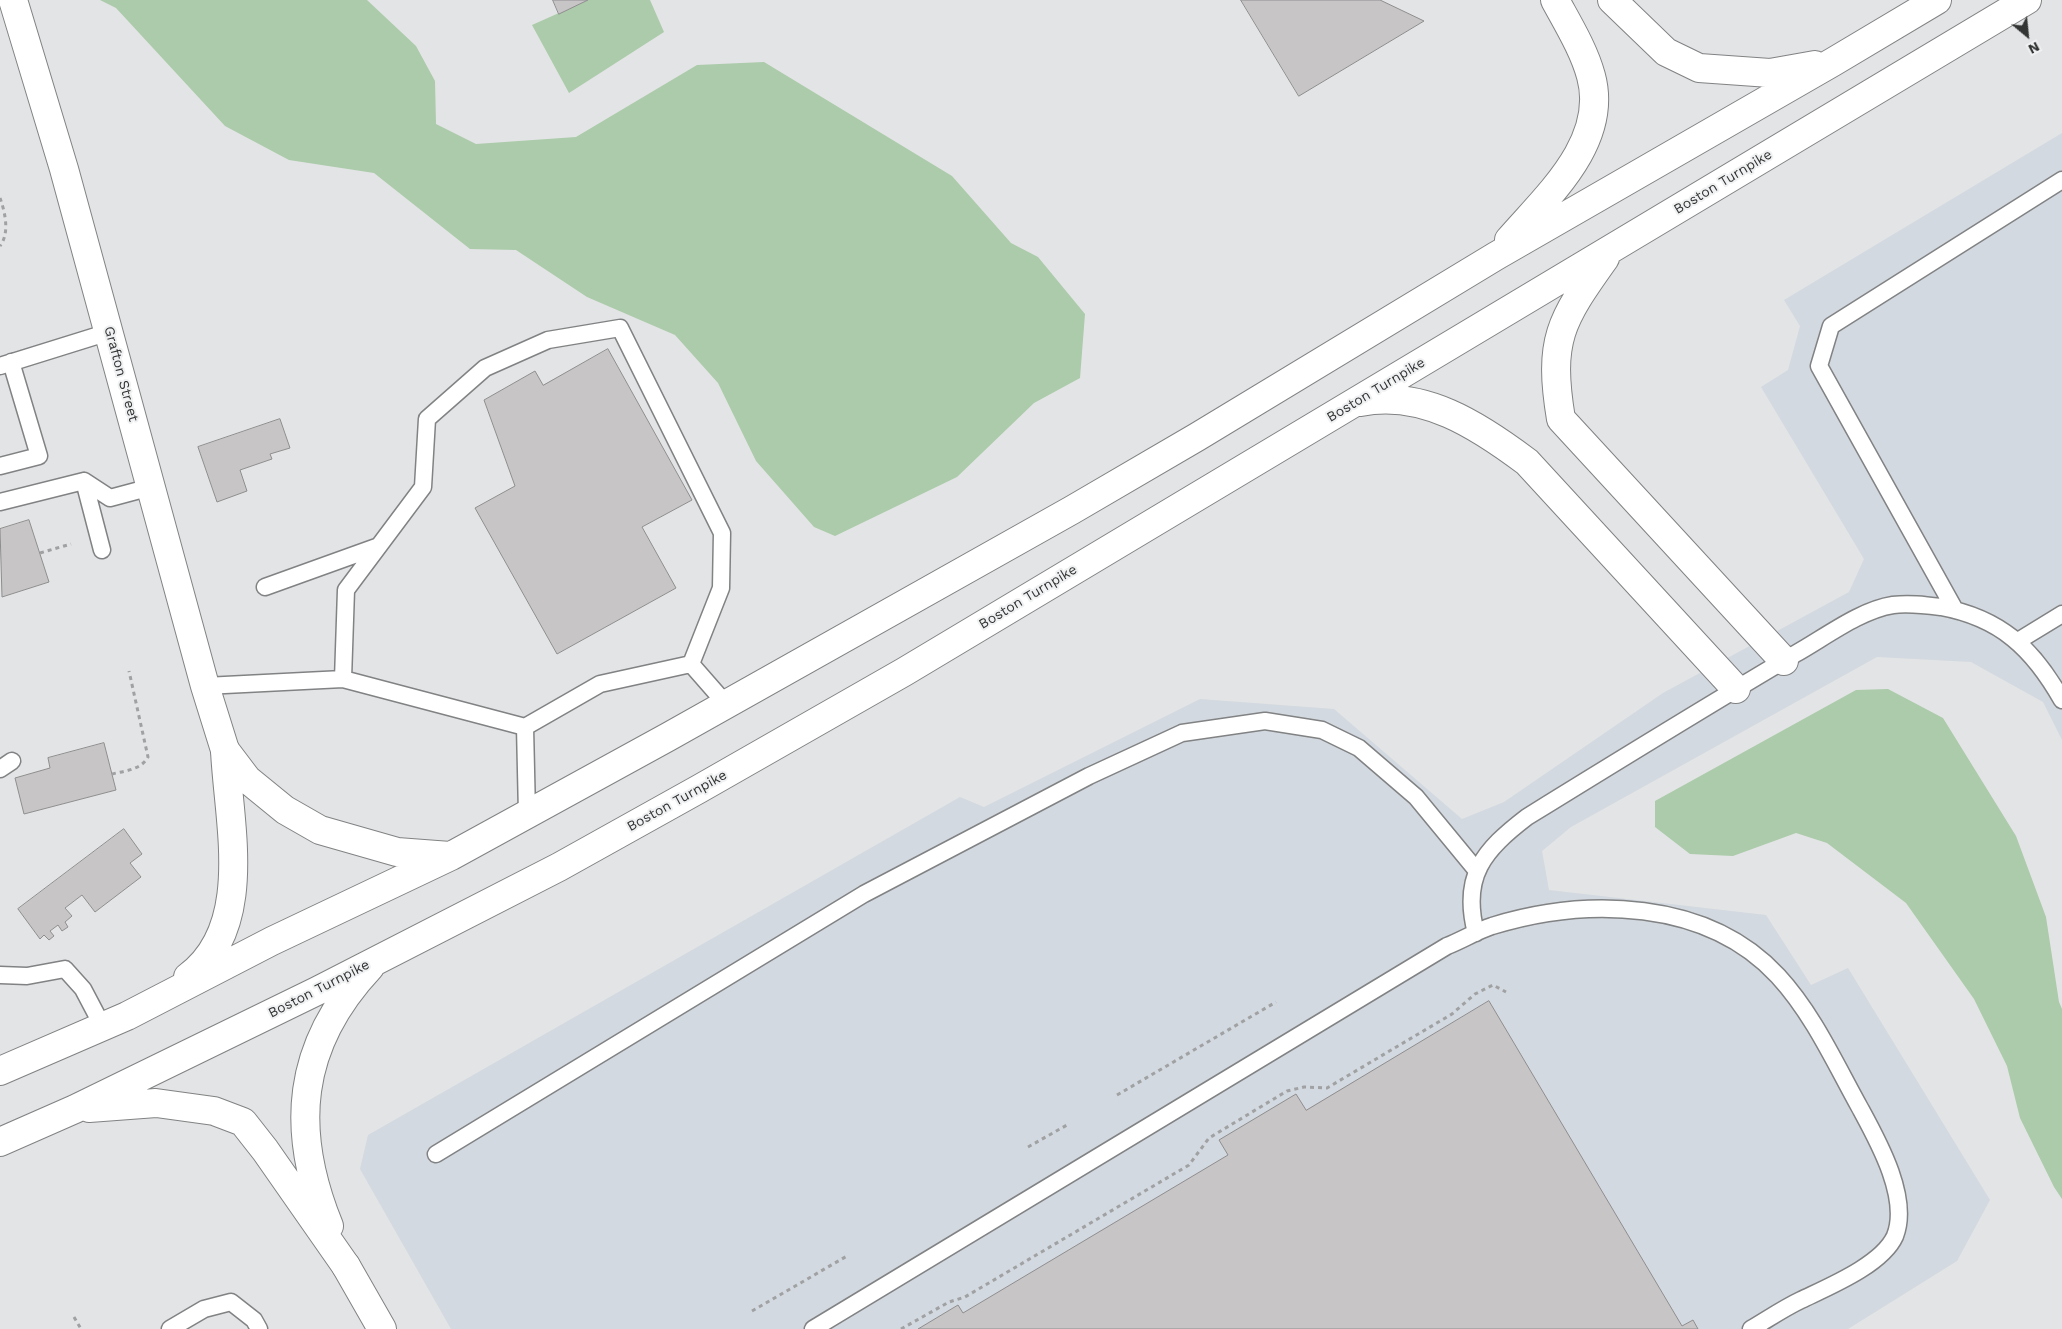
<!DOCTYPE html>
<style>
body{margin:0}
#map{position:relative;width:2062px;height:1329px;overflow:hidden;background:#e3e4e5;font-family:"Work Sans",sans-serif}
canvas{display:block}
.north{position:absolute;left:2002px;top:10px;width:50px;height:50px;-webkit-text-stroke:4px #f0f1f2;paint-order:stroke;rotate:152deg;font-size:14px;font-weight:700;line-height:20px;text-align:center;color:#333434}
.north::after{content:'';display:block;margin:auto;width:18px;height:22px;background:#333434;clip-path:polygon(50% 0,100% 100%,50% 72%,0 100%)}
</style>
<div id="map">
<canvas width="2062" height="1329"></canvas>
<div class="north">N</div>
</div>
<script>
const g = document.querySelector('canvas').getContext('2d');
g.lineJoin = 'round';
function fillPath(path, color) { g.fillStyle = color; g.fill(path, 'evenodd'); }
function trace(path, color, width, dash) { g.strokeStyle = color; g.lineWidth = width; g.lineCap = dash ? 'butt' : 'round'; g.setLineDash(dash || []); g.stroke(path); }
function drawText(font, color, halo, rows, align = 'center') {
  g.font = font + ' "Work Sans",sans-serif'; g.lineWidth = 4; g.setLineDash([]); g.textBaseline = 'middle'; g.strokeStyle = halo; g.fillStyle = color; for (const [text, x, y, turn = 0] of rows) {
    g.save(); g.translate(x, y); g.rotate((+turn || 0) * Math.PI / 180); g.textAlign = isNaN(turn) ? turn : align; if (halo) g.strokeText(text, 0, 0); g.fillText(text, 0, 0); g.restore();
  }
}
const built = new Path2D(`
 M2062 133V740L2043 702 1971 662 1877 657 1571 827 1542 851 1549 890 1766 915 1811 985 1848 968 1990 1200 1957 1261 1848 1329H451L360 1169 368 1135 960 797 984 807 1200 699 1334 709 1462 819 1504 802 1663 693 1849 592 1864 559 1761 387 1788 370 1800 326 1784 300Z`);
const green = new Path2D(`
 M100 0H367L416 46 435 81 436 124 476 144 576 137 697 65 764 62 952 176 1011 243 1038 257 1085 314 1080 378 1034 403 957 477 835 536 814 527 756 461 718 383 675 335 587 297 516 250 470 249 374 173 289 160 225 126 116 8Z
 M588 0H650L664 32 569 93 532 25Z
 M1888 689 1943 718 2016 836 2046 917 2059 1002 2062 1009V1199L2054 1187 2020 1118 2007 1066 1974 999 1906 903 1827 843 1796 833 1733 856 1690 854 1655 827V801L1856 690Z`);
const building = new Path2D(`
 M553 0H588L559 14Z
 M1241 0H1380L1424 21 1299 96Z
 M608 349 692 500 642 527 676 588 557 654 475 508 515 486 484 400 535 371 543 385Z
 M280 419 290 448 270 454 272 459 240 470 247 491 217 502 198 447Z
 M29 520 49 582 2 597 0 529Z
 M104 743 116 790 24 814 15 778 50 768 48 758Z
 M124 829 142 854 130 863 141 877 95 912 82 895 65 908 72 916 65 922 68 927 62 931 58 925 50 931 54 936 49 940 44 935 40 939 18 909Z
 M1489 1001 1682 1326 1693 1320 1698 1329H918L958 1305 963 1313 1228 1155 1219 1140 1296 1094 1306 1110Z`);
const path = new Path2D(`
 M0 198C5 212 10 233 0 246
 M40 553 71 544
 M112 774C124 771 141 770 148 757L129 671
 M1117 1095 1276 1002
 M1028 1147 1067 1125
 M752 1311 847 1256
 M74 1317 81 1329
 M901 1329 949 1302 965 1297 1189 1165 1209 1138 1287 1091 1304 1087 1327 1088 1452 1014 1475 994 1493 985 1506 992`);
const service = new Path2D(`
 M0 366 109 332
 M0 466 39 456 11 362
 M84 481 102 550
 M0 502 84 481 110 498 151 487
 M265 587 379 546
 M1955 610 1819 366 1831 326 2062 180
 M2018 641 2062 614
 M343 679 525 727
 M205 686 343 679 346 590 423 487 427 419 485 368 548 340 620 328 722 533 721 588 691 664 726 704
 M0 769 12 761
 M527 814 525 727 600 684 691 664
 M1476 933C1461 876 1484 850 1527 817 1616 762 1705 707 1795 654 1824 638 1860 610 1893 605 1909 603 1925 605 1941 607 2001 618 2033 649 2062 700
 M0 975 27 976 65 969 83 989 103 1027
 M436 1154 864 894 1089 776 1182 733 1265 721 1322 730 1359 748 1416 797 1477 871
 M170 1329 204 1309 231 1302 254 1320 259 1329
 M813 1329 1447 946C1462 940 1477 931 1492 926 1586 897 1707 899 1778 976 1813 1014 1835 1063 1860 1108 1878 1141 1910 1198 1895 1236 1882 1265 1828 1287 1801 1300 1784 1308 1768 1319 1751 1329`);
const primary = new Path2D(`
 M13 0 64 169 205 686 225 750
 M346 1266 382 1329`);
const trunk = new Path2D(`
 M1612 0 1666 52 1699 68 1770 73 1815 65
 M1509 240C1547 196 1609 142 1591 76 1584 50 1568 24 1555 0
 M1605 258C1560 321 1548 340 1561 419L1784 661
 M1360 402C1423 389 1479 426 1527 462L1736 689
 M225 750 247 779 285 810 320 830 397 852 450 856
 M188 977C256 927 228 821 225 750
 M0 1071 127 1016 272 941 451 856 668 737 1072 510 1197 437 1496 256 1833 62 1937 0
 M89 1108 156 1103 214 1111 243 1122 265 1150 346 1266
 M0 1142 75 1109 317 991 559 867 699 789 904 672 2027 0
 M329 1226C290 1130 296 1046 370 967`);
const streetNames = [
 ["Boston Turnpike",1723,182,-31],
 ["Grafton Street",121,374,75],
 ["Boston Turnpike",1376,390,-31],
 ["Boston Turnpike",1028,597,-31],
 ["Boston Turnpike",677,801,-29],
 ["Boston Turnpike",319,989,-27]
];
fillPath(built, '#d3d9e0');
fillPath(green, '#abcbaa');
fillPath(building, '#c7c5c6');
trace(building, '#8f8e8f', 1);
trace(service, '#818283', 19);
trace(primary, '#818283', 30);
trace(trunk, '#818283', 30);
trace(path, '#a0a1a2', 3, [4, 4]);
trace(service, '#fff', 16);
trace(primary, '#fff', 28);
trace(trunk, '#fff', 28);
drawText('14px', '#333434', '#f0f1f2', streetNames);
</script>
